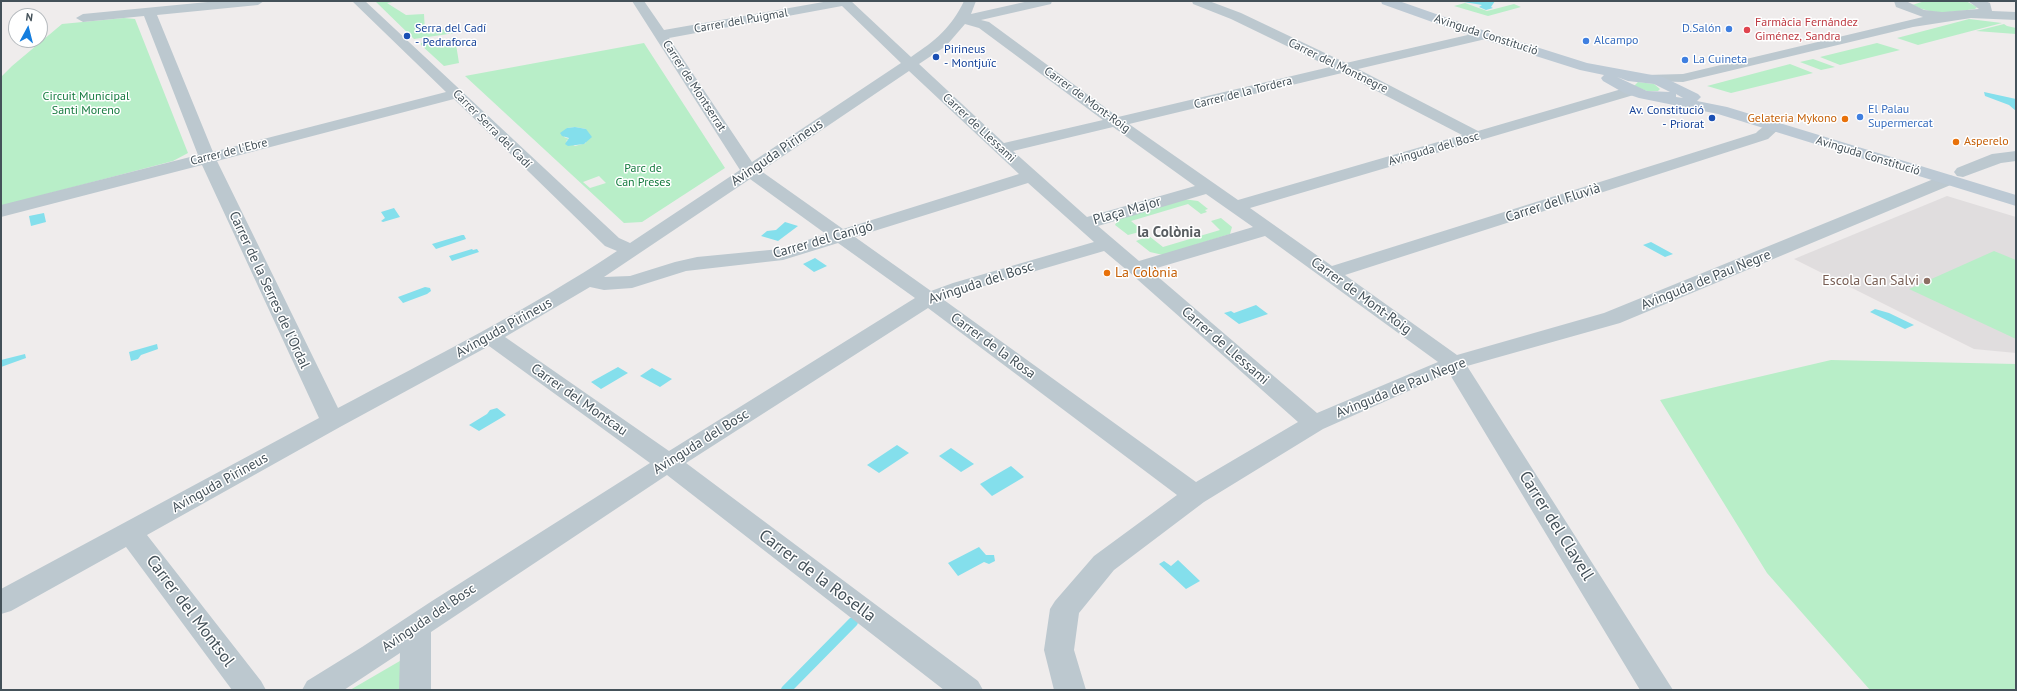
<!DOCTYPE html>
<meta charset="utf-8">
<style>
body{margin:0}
#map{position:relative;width:2017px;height:691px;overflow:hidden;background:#efecec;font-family:"PT Sans",sans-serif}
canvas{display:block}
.frame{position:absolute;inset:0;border:2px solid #445159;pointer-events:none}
.north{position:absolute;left:8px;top:8px;width:40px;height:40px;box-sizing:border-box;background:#fff;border:1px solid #b4b9bd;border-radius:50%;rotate:7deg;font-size:11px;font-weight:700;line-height:16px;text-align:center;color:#445159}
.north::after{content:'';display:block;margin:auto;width:14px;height:18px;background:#167ede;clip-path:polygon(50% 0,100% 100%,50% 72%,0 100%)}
</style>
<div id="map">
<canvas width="2017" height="691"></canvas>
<div class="frame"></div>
<div class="north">N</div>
</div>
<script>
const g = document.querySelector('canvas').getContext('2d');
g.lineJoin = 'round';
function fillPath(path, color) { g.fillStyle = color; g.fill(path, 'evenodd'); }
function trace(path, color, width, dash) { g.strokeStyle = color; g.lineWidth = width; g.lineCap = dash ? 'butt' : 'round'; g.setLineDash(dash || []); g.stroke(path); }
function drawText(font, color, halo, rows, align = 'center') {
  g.font = font + ' "PT Sans",sans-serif'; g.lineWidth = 3; g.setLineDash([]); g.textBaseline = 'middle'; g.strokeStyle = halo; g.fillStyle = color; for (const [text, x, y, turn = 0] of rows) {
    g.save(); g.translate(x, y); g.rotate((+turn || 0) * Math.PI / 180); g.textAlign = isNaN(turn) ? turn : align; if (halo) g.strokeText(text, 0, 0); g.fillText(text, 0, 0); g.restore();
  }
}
const education = new Path2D(`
 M1947 196 2016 217V353L1974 349 1794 259Z`);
const green = new Path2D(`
 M375 1H399L387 3 406 15 424 14 425 32 454 28 455 33 414 39Z
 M1925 1H1966L1977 7 1975 9C1949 12 1937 16 1912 5Z
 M1465 3 1487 11 1514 4 1521 7 1488 16 1454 6Z
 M124 18 135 19 188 153 173 161 1 206V77L12 66 62 24Z
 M1969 19 2002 23 1918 45 1897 38Z
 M2004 24 2007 26 2016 28V34L1976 31Z
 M455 38 459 63 444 66 421 45V43Z
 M644 43 725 168 642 222 624 223 465 76ZM575 127 586 129V143L575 146 566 141 569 139 564 137 567 128ZM599 176 606 183 590 188 583 182Z
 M1877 43 1900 50 1840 65 1820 57Z
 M1813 59 1835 67 1821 70 1800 62Z
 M1790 64 1813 73 1731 93 1707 86Z
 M1638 82 1654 84 1660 89 1658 91H1647L1634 86Z
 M1183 199 1198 201 1208 209 1205 210 1207 212 1201 214 1188 204 1131 221 1143 231 1128 235 1115 225 1120 216Z
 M1221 218 1232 227 1230 234 1163 255 1150 252 1136 241 1149 236 1163 247 1220 230 1211 221Z
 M1994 251 2016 260V339L1909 289Z
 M1831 360 2016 364V690H1870L1767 573 1660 400Z
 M405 658 403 690H350Z`);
const water = new Path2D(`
 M1458 1H1495L1491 7 1493 8 1486 10 1479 7 1482 5Z
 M1984 92 2016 99V111L2009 105 1985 96Z
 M575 127 586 129 592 137 584 144 568 146 565 144 569 138 562 136 560 133 567 128Z
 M394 208 400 217 383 222 381 221 385 218 381 212Z
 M44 213 46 222 31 226 29 216Z
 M785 222 798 226 778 241 761 236 767 231 776 230Z
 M462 235H464L466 239 436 249 432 244Z
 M1651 242 1673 254 1665 257 1643 245Z
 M472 249 473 250 477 249 479 252 452 261 449 256Z
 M815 258 827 266 814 272 803 264Z
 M425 287 430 288 431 291 427 294 403 303 398 297Z
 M1256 305 1268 314 1239 324 1224 313 1231 311 1234 313Z
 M1875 309 1889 313 1914 325 1905 329 1870 312Z
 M157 344 158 349 141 355 138 359 131 361 129 352Z
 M25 354 26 358 1 367V360Z
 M618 367 628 373 601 389 591 382Z
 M652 368 672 379 660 387 640 376Z
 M497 408 506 415 479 431 469 425 487 414 490 410Z
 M897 445 909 453 879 473 867 465Z
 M951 448 974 464 961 472 939 456Z
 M1011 466 1024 477 992 496 980 484Z
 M979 547 986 555H994L995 561 989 564 984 562 958 576 948 563Z
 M1178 560 1200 581 1186 589 1159 564 1164 561 1171 566Z`);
const stream = new Path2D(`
 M786 690 853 622`);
const street = new Path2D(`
 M218 1H264L258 5 157 15 213 152 446 92 352 1H365L619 238 630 243 740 170 632 1H644L664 30 829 1H851L911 57C936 40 951 28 964 1H976L971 14 1029 1H1052L1051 4 981 20 989 22 1118 117 1330 67 1231 19 1193 4 1192 1H1209L1241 13 1346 63 1485 31 1490 32 1492 35 1490 38 1358 69 1478 131 1632 86 1637 88 1640 91 1637 94 1250 208 1332 266 1756 133C1764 126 1769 121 1779 124L1781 127 1768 139 1345 275 1457 355 1604 313 1941 176 1947 175 1953 176 1956 180 1953 184 1620 323 1467 366 1673 690H1640L1449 373 1323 429 1204 502 1114 570 1079 613 1074 650 1086 690H1054L1044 650 1050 609 1055 601 1094 556 1177 495 928 308 686 463 978 681 983 690H944L667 475 431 632V690H399L400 653 344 690H302L307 681 362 647 432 601 650 463 489 346 340 427 147 535 261 681 266 690H232L126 547 11 611 1 614V589L319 418 202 165 1 217V205L198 155 144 16 83 22 76 18 83 14ZM842 6 901 63 752 162 669 38ZM965 24 979 28 1103 120 1004 143 919 64 946 46ZM909 71 1019 174 843 229 761 171ZM1342 73 1462 135 1238 200 1129 124ZM454 99 605 246 617 251C528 310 432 358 338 408L217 161ZM1113 127 1195 186 1087 217 1013 151ZM750 179 826 234 780 249 697 257 675 262 630 276 604 277ZM1028 183 1094 242 953 283 931 291 855 237ZM1206 194 1253 227 1139 261 1098 226ZM1265 236 1438 362 1317 413 1150 270ZM838 243 915 298 669 451 505 337 590 287 604 290 632 288 686 271 783 260ZM1104 251 1129 272 1298 422 1196 482 944 300 967 291Z
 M1894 1H1906L1924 10 1942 12 1979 9 1968 1H1985L1990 3 1992 11 2016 12V20L1971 18 1913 27 1683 82 1646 81 1644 78 1646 75 1683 74 1923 17 1896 7Z
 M2016 151V161L2001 163 1963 177 1957 176 1954 172 1957 168 1992 154Z`);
const secondary = new Path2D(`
 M1381 1H1399L1473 27 1587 63 1663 77 1698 94 1701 97 1697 101 1727 107 2016 195V206L1718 114 1639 98 1624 93 1603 81 1601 78 1604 75 1580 70 1463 33 1382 4ZM1617 77 1628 81 1654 84 1670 92 1647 91ZM1676 94 1683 98 1676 97Z`);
const markers = [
 [1729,29,4,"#3f7fe0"],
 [1747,30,4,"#e0444e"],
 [407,36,4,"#1a4fb4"],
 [1586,41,4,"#3f7fe0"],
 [936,57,4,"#1a4fb4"],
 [1685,60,4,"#3f7fe0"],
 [1860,117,4,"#3f7fe0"],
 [1712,118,4,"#1a4fb4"],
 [1845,119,4,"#e8710a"],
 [1956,142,4,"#e8710a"],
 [1107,273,4,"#e8710a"],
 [1927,281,4,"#8d6e63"]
];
const farStreetnames = [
 ["Carrer del Puigmal",741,21,-10],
 ["Avinguda Constitució",1486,35,18],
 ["Carrer del Montnegre",1338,66,26],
 ["Carrer de Montserrat",694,86,57],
 ["Carrer de la Tordera",1243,93,-14],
 ["Carrer de Mont-Roig",1087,100,36],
 ["Carrer de Llessami",979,128,43],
 ["Carrer Serra del Cadí",492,129,45],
 ["Avinguda del Bosc",1434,149,-16],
 ["Carrer de l'Ebre",229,152,-14],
 ["Avinguda Constitució",1868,156,17]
];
const farHealthnames = [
 ["Farmàcia Fernández",1755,23],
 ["Giménez, Sandra",1755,37]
];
const farTransitnames = [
 ["Serra del Cadí",415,29],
 ["- Pedraforca",415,43],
 ["Pirineus",944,50],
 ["- Montjuïc",944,64],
 ["Av. Constitució",1704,111,"right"],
 ["- Priorat",1704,125,"right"]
];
const farShopnames = [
 ["D.Salón",1721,29,"right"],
 ["Alcampo",1594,41],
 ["La Cuineta",1693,60],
 ["El Palau",1868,110],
 ["Supermercat",1868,124]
];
const farParknames = [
 ["Circuit Municipal",86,97],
 ["Santi Moreno",86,111],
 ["Parc de",643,169],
 ["Can Preses",643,183]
];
const farFoodnames = [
 ["Gelateria Mykono",1837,119],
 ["Asperelo",1964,142,"left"]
];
const streetNames = [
 ["Avinguda Pirineus",777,153,-34],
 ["Carrer del Fluvià",1553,203,-18],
 ["Plaça Major",1127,211,-16],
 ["Carrer del Canigó",823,240,-16],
 ["Avinguda de Pau Negre",1706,280,-22],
 ["Avinguda del Bosc",981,283,-18],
 ["Carrer de la Serres de l'Ordal",269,290,65],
 ["Carrer de Mont-Roig",1361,296,36],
 ["Avinguda Pirineus",504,328,-29],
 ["Carrer de la Rosa",993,346,36],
 ["Carrer de Llessami",1225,346,41],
 ["Avinguda de Pau Negre",1401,388,-22],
 ["Carrer del Montcau",579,400,35],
 ["Avinguda del Bosc",701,442,-32],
 ["Avinguda Pirineus",220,483,-29],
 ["Avinguda del Bosc",429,618,-34]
];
const foodNames = [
 ["La Colònia",1115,273]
];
const educationNames = [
 ["Escola Can Salvi",1919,281]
];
const neighbourhoodNames = [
 ["la Colònia",1169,233]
];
const nearStreetnames = [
 ["Carrer del Clavell",1556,526,58],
 ["Carrer de la Rosella",817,576,37],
 ["Carrer del Montsol",190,611,53]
];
fillPath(education, '#e0ddde');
fillPath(green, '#b8eec8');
fillPath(water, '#84dfec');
trace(stream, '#84dfec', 10);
fillPath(street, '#bcc8cf');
fillPath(secondary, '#bcc9d4');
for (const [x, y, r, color] of markers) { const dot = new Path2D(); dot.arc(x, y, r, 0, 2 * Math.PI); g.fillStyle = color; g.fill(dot); trace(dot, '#fff', 1.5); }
drawText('12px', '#445159', '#fff', farStreetnames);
drawText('12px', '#be3a42', '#fff', farHealthnames, 'left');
drawText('12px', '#164399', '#fff', farTransitnames, 'left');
drawText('12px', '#366cbe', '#fff', farShopnames, 'left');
drawText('12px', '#157a3f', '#fff', farParknames);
drawText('12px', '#c56008', '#fff', farFoodnames, 'right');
drawText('14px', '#445159', '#fff', streetNames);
drawText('14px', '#c56008', '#fff', foodNames, 'left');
drawText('14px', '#785e54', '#fff', educationNames, 'right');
drawText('bold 15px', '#585d61', '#fff', neighbourhoodNames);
drawText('17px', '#445159', '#fff', nearStreetnames);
</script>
